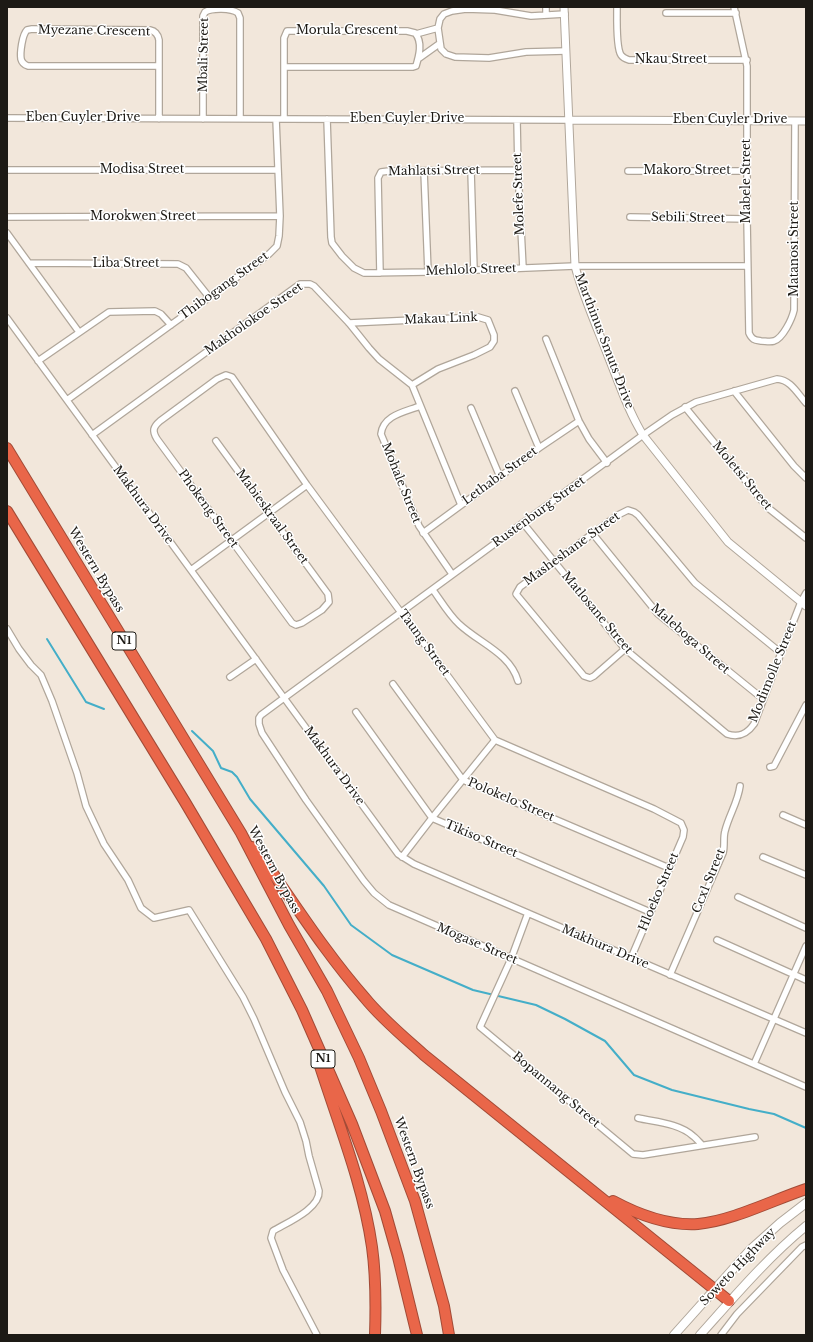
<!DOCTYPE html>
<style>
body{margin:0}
#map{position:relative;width:813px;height:1342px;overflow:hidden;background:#f2e7db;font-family:"Libre Baskerville",serif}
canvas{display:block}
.frame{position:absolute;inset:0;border:8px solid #1d1a15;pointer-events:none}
</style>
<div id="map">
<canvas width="813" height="1342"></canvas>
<div class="frame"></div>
</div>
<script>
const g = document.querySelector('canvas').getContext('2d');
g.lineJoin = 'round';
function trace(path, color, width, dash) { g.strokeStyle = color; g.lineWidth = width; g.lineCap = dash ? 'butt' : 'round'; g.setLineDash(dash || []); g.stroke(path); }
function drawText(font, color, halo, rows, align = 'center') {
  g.font = font + ' "Libre Baskerville",serif'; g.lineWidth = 3; g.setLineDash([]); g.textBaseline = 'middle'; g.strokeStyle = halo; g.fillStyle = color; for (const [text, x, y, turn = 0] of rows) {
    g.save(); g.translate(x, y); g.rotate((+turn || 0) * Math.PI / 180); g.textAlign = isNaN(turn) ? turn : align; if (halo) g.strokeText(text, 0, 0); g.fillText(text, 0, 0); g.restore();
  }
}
const stream = new Path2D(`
 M47 639 86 702 104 709
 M192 731 213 751 221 768 232 772 237 777 250 799 324 886 351 925 392 955 473 990 536 1005 565 1019 605 1041 634 1075 672 1090 749 1109 774 1114 806 1128`);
const minor = new Path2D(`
 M546 7V15
 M617 7C617 17 616 48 621 55 623 58 626 59 629 60H747
 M734 7 747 66V219L749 333C752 340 755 340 761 341 765 341 770 342 774 341 783 338 792 319 794 310L795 121
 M666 13H736
 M565 14 531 16 495 10 466 9 452 11 444 14 440 19 438 28 441 49 446 54 455 57 489 58 526 52 566 51
 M416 34 438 28
 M418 59 439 44
 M158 66H28C25 65 22 63 21 59 20 53 22 35 27 30L32 29 150 30C155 31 158 34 159 40V119
 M7 118 569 120
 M203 119V16L205 12C212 8 231 8 238 13L240 18V119
 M284 119V38L287 31H407L415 33C423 42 419 56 416 66L413 67H284
 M327 119 331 237 332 243 342 256 354 268 364 273 428 272 575 266H747
 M517 120 518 170 523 268
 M7 170H278
 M424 171 428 272
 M471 171 474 270
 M628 171H746
 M7 217 280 216
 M630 217 747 219
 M7 233 79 332
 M29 263 178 264 186 268 209 297
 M380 273 378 178 381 172 389 171 518 170
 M7 318 398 854 414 864 806 1033
 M349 323 478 317 488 320 494 335V341L490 347 474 355 438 369 412 385
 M546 339 579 421 589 439 607 463
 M38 361 109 312 155 311 161 314 171 325
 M515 391 539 448
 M734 391 794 466 806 478
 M67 400 269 254 277 246 279 236 280 216 276 119
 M806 403C797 393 791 380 777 379L696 402 672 415 643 435 284 698 261 715 259 718V724L262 733 306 800 364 881 374 893 389 905 806 1087
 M420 406C405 412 383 415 381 434L419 526 452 574
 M685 407 767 507 806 538
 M471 408 500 477
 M92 435 300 284H310L314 286 349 323 369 348 379 359 412 385 461 505
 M216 441 328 594 329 602 322 610 302 623 296 625 292 623 157 439C152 431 153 427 160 421L217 379 226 375 232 377 307 485 495 740 654 809 681 823 684 830 683 837 631 958
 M523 523 625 649 727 734C739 738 747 734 754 724L781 653 801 602 806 593
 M423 533 539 448 579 421
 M593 534 658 614 763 699
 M191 570 307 485
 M433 590C441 601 449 615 459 624 479 643 510 653 518 681
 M7 629 19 649 31 665 41 675 52 701 77 773 86 806 104 844 128 880 141 908 154 918 189 910 243 997 254 1019 285 1092 300 1122 306 1141 309 1156 319 1191C320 1209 286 1223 273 1231L271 1238 283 1270 317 1335
 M625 649 594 676 590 678 584 676 516 594 520 587 618 515 628 510 634 512 638 515 695 583 781 653
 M230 677 256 659
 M393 684 463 780 669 868
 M356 712 432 818 650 912
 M770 767 774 766 806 705
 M783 815 806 825
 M402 857 432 818 495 740
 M763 857 806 875
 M738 897 806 928
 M528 913 511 959 480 1027 633 1154 643 1155 755 1137
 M717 940 806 980
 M670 975 723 853C725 845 723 838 725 831 729 815 738 802 740 786
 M754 1064 806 946
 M638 1118C655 1122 679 1123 693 1136 696 1138 699 1142 702 1145
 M721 1335 737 1314 802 1247 806 1245`);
const tertiary = new Path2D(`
 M564 7 575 266C583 297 597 327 608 356 619 383 628 411 643 435L728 542 806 606
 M569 120 806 121`);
const secondary = new Path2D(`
 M674 1335 750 1250 780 1223 806 1203
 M700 1335C734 1297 767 1258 806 1226`);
const motorway = new Path2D(`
 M7 448 241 833 289 925 327 991 359 1058 381 1111 415 1201 444 1306 449 1335
 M7 511 185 802 266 939 302 1010 352 1124 385 1211 398 1257 417 1335
 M252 847 263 859C296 906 327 955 365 998 382 1019 404 1037 424 1055L729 1301
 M319 1063C338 1123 363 1184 372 1247 376 1276 376 1305 375 1335
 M613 1201C639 1215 668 1226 698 1224 732 1221 773 1200 806 1189`);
const shields = [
 [124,641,24],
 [323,1059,24]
];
const shieldNames = [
 ["N1",124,641],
 ["N1",323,1059]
];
const streetNames = [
 ["Myezane Crescent",94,31,1],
 ["Morula Crescent",347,31],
 ["Mbali Street",204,55,-89],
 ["Nkau Street",671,60],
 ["Eben Cuyler Drive",83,118],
 ["Eben Cuyler Drive",407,119],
 ["Eben Cuyler Drive",730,120],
 ["Modisa Street",142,170],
 ["Mahlatsi Street",434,171,-1],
 ["Makoro Street",687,171],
 ["Mabele Street",747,181,-90],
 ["Molefe Street",519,194,-92],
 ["Morokwen Street",143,217],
 ["Sebili Street",688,218,1],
 ["Matanosi Street",795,249,-90],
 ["Liba Street",126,264],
 ["Mehlolo Street",471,270,-2],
 ["Thibogang Street",224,286,-36],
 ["Makholokoe Street",254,319,-35],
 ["Makau Link",441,319,-2],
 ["Marthinus Smuts Drive",604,341,69],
 ["Lethaba Street",500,476,-36],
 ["Moletsi Street",742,476,50],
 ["Mohale Street",401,483,68],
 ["Makhura Drive",143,505,54],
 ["Phokeng Street",208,509,54],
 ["Rustenburg Street",539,512,-36],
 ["Mabieskraal Street",272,517,54],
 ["Masheshane Street",572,549,-36],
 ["Western Bypass",96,570,59],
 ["Matlosane Street",597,613,50],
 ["Maleboga Street",690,639,41],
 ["Taung Street",424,643,54],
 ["Modimolle Street",773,672,-68],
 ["Makhura Drive",334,766,54],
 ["Polokelo Street",511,800,23],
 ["Tikiso Street",481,839,23],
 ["Western Bypass",274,870,62],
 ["Ccx1 Street",709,881,-68],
 ["Hloeko Street",659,892,-67],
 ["Mogase Street",477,944,23],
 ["Makhura Drive",605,947,23],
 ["Bopannang Street",556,1090,40],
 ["Western Bypass",414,1163,70],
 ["Soweto Highway",738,1267,-46]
];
trace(stream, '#44aec8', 2);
trace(minor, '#b0a69a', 8);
trace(tertiary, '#b0a69a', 9);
trace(secondary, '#b0a69a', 10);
trace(motorway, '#a24b37', 12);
trace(minor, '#fff', 5.5);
trace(tertiary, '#fff', 7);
trace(secondary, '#fff', 8);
trace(motorway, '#e96649', 10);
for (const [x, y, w] of shields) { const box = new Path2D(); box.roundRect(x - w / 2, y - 9, w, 18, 3); g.fillStyle = '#fff'; g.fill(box); trace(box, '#1d1a15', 1); }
drawText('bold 11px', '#1d1a15', null, shieldNames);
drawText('12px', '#1d1a15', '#fff', streetNames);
</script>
